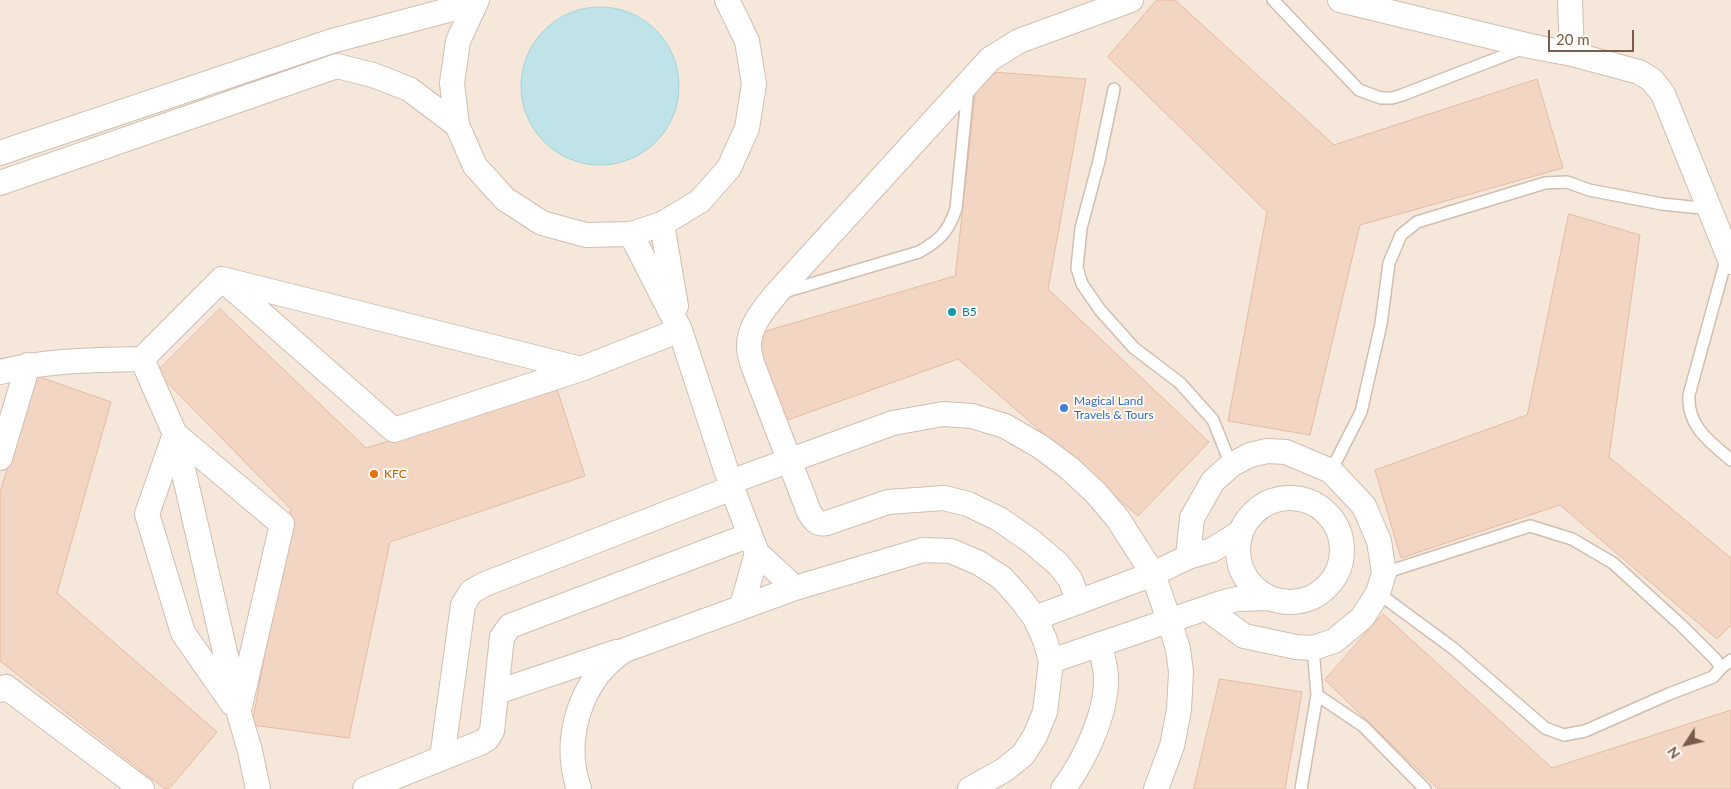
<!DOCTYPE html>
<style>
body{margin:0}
#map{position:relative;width:1731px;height:789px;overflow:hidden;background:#fdf6ec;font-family:Lato,sans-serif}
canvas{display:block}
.north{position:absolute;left:1661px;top:719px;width:50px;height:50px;-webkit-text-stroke:4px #fffaf3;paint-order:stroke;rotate:235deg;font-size:14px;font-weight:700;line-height:20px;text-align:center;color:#7a5c4d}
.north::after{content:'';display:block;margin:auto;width:18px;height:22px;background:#7a5c4d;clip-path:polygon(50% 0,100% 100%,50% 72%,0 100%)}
.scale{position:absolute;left:1548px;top:30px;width:86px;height:22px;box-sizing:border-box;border:2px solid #7a5c4d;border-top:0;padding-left:6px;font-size:15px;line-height:18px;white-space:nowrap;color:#7a5c4d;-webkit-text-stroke:4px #fffaf3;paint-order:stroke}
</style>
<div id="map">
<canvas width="1731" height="789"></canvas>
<div class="north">N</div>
<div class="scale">20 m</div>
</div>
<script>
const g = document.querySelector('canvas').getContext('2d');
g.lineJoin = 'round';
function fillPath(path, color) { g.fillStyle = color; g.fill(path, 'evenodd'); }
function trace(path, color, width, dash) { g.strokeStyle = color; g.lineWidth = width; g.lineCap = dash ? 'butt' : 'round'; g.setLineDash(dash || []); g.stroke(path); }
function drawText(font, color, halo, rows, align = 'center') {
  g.font = font + ' Lato,sans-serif'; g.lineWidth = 4; g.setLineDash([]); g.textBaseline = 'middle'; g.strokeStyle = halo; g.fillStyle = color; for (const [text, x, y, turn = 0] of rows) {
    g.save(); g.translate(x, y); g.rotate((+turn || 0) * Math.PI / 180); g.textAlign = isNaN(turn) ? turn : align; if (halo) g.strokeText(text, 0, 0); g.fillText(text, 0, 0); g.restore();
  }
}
const residential = new Path2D(`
 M0 0H1731V789H0Z`);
const water = new Path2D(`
 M521 86a79 79 0 1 1 158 0a79 79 0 1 1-158 0Z`);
const building = new Path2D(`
 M1157 0H1175L1334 145 1537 79 1563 168 1360 225 1310 435 1228 421 1267 212 1108 57Z
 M978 71 1086 79 1048 289 1209 442 1138 516 958 359 779 423 752 335 955 276Z
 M1569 214 1640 235 1609 457 1731 558V625L1717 639 1560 505 1401 558 1375 470 1527 415Z
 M220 309 366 448 557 389 585 476 390 542 349 738 252 725 291 509 157 372Z
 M37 376 111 402 57 593 217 732 169 789H165L0 661V492Z
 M1383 614 1552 768 1731 710V789H1438L1325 680Z
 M1220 679 1302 692 1285 789H1194Z`);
const service = new Path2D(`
 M1273 0 1359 90 1381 98H1392L1402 95 1524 48
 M1114 89 1099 161 1081 228 1077 268 1082 284 1100 310 1134 348 1180 383 1213 420 1231 465
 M1727 256 1689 395C1687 426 1709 441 1731 460
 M784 292 919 252C940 240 948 232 956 209L968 88
 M1331 471 1361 412 1381 324 1389 263 1401 235 1417 222 1545 183 1567 182 1589 190 1662 204 1710 209
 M1378 593 1454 649 1545 728 1564 735 1585 731 1669 694 1713 677 1721 668 1716 660 1682 626 1613 563 1572 539 1530 526 1384 573
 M1721 668 1731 660
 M1317 695 1363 726 1425 789
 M1301 789 1317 695 1313 648`);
const minor = new Path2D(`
 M477 0 458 41 452 83 457 125 475 166 505 199 542 223 586 235 631 234 662 224 700 201 729 168 747 128 754 84 747 41 727 0
 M1340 0 1530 46 1572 54 1639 72 1652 80 1663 94 1731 262
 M1570 0 1572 54
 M0 153 332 41 475 3
 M0 183 337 66 373 75 409 89 457 125
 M662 224 676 306
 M631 234 680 330 732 488 757 553 795 588
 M222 279 581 369 394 430Z
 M142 359 222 279
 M581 369 680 330
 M0 372C47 360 94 360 142 359L175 434 239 713 250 751 258 789
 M175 434 282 524 240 706
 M175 434 147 514 183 633 232 703
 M0 458 28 365
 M730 482 893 423 943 414 972 416 1005 426 1041 447 1069 468 1096 493 1118 519 1153 574 1169 620 1178 649 1181 672 1179 710 1172 746 1156 789
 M1238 550a52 52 0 1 1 104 0a52 52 0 1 1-104 0Z
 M1188 557 1192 518 1213 481 1231 465 1250 455 1267 451 1286 452 1331 471 1364 506 1379 541 1384 573 1378 593 1362 618 1334 641 1313 648 1296 647 1244 636 1206 608
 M1079 602 1070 579 1058 564 1031 541 999 519 968 504 944 498 888 502 827 523C817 525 814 520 809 512L752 363C751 358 749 352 749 347 748 327 764 309 776 294L990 59 1019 41 1131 0
 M742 606 757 553
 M1035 618 1153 574 1188 557 1212 550 1241 532
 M1051 661 1221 603 1237 599 1269 598
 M0 690 6 687 142 789
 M497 692 616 652
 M442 758 463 605 471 592 485 584 732 488
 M365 789 480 743 487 739 492 731 502 637 510 626 750 535
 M579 789C562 739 580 679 625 650L795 588 923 550 951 551 979 563 1002 578 1020 598 1035 618 1045 640 1051 661 1045 712 1035 736 1023 755 1004 770 970 789
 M1063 789C1084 762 1107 713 1106 678 1106 667 1102 655 1100 644`);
const markers = [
 [952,312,5,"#0f9aa8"],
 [1064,408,5,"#3f7fe0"],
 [374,474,5,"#e8710a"]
];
const cultureNames = [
 ["B5",962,312]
];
const shopNames = [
 ["Magical Land",1074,401],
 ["Travels & Tours",1074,415]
];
const foodNames = [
 ["KFC",384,474]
];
fillPath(residential, '#f5e8da');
fillPath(water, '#bfe3e8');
trace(water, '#a5d3da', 1);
fillPath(building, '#f3d5c3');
trace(building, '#e6bba3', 1);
trace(service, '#d1beb0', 14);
trace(minor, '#d1beb0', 26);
trace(service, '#fff', 11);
trace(minor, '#fff', 24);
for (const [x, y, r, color] of markers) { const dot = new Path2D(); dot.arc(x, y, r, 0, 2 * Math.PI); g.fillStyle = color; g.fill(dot); trace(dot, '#fffaf3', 2); }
drawText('12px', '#0d838f', '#fffaf3', cultureNames, 'left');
drawText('12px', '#366cbe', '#fffaf3', shopNames, 'left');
drawText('12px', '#c56008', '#fffaf3', foodNames, 'left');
</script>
